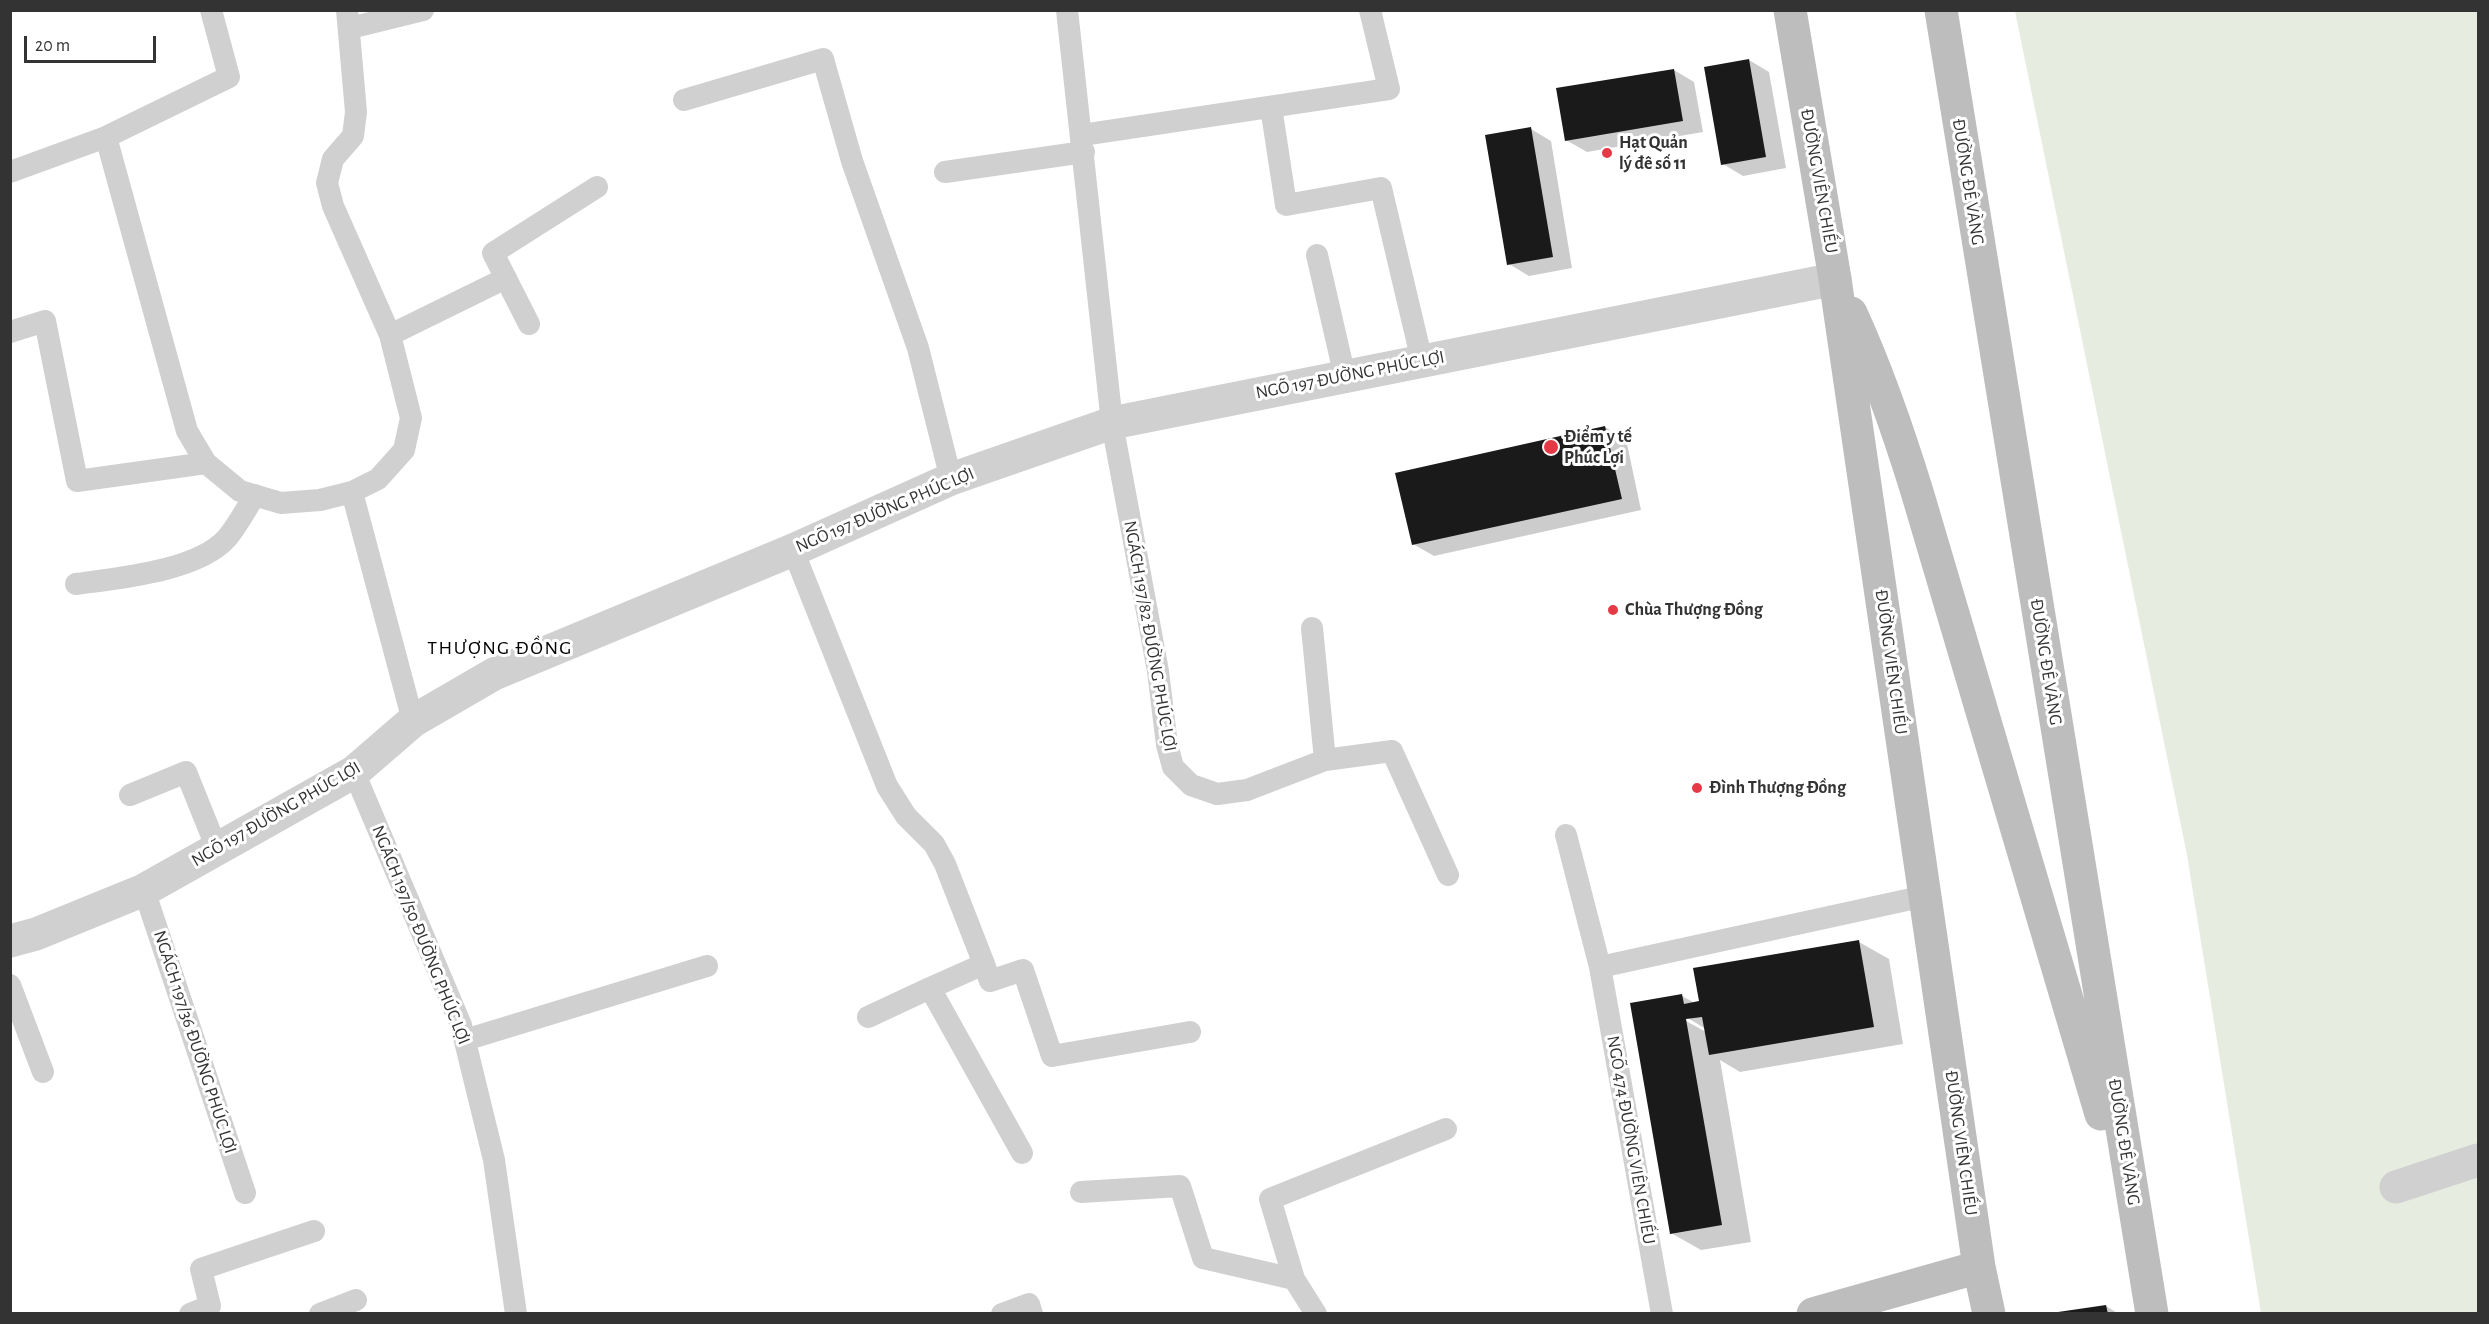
<!DOCTYPE html>
<meta charset="utf-8">
<style>
body{margin:0}
#map{position:relative;width:2489px;height:1324px;overflow:hidden;background:#fff;font-family:"Alegreya Sans",sans-serif}
canvas{display:block}
.frame{position:absolute;inset:0;border:12px solid #333;pointer-events:none}
.scale{position:absolute;left:24px;top:36px;width:132px;height:27px;box-sizing:border-box;border:3px solid #333;border-top:0;padding-left:8px;font-size:18px;line-height:21px;white-space:nowrap;color:#333;-webkit-text-stroke:4px #fff;paint-order:stroke}
</style>
<div id="map">
<canvas width="2489" height="1324"></canvas>
<div class="frame"></div>
<div class="scale">20 m</div>
</div>
<script>
const g = document.querySelector('canvas').getContext('2d');
g.lineJoin = 'round';
function fillPath(path, color) { g.fillStyle = color; g.fill(path, 'evenodd'); }
function trace(path, color, width, dash) { g.strokeStyle = color; g.lineWidth = width; g.lineCap = dash ? 'butt' : 'round'; g.setLineDash(dash || []); g.stroke(path); }
function drawText(font, color, halo, rows, align = 'center') {
  g.font = font + ' "Alegreya Sans",sans-serif'; g.lineWidth = 6; g.setLineDash([]); g.textBaseline = 'middle'; g.strokeStyle = halo; g.fillStyle = color; for (const [text, x, y, turn = 0] of rows) {
    g.save(); g.translate(x, y); g.rotate((+turn || 0) * Math.PI / 180); g.textAlign = isNaN(turn) ? turn : align; if (halo) g.strokeText(text, 0, 0); g.fillText(text, 0, 0); g.restore();
  }
}
const green = new Path2D(`
 M2015 11H2478V1313H2261L2187 855Z`);
const shadow = new Path2D(`
 M1749 60 1769 72 1786 168 1743 176 1723 164Z
 M1674 70 1694 82 1703 132 1587 152 1566 140Z
 M1531 129 1551 141 1572 268 1529 276 1509 264Z
 M1605 427 1626 439 1641 510 1434 556 1413 544Z
 M1859 942 1889 959 1903 1044 1740 1072 1720 1060 1751 1242 1701 1250 1671 1233 1632 1004 1682 996 1695 1003 1701 1002 1695 969ZM1681 1014 1706 1029V1032L1679 1017Z
 M2106 1306 2119 1314 2060 1313Z`);
const building = new Path2D(`
 M1749 59 1766 157 1721 165 1704 67Z
 M1674 69 1683 121 1565 141 1556 88Z
 M1531 127 1553 257 1507 265 1485 135Z
 M1605 426 1622 499 1412 545 1395 473Z
 M1859 940 1874 1027 1709 1055 1702 1017 1686 1019 1722 1225 1670 1234 1630 1003 1682 994 1684 1004 1699 1001 1693 968Z
 M2106 1305 2108 1314H2058V1312Z`);
const lane = new Path2D(`
 M347 10 356 112 353 136 333 159 327 183 333 206 390 335 411 418 404 450 378 479 352 492
 M1067 10 1112 423 1158 671 1167 745 1173 767 1191 785 1217 794 1247 790 1325 760 1392 751 1448 875
 M350 28 423 10
 M684 100 823 59 852 161 918 348 951 479
 M1271 107 1286 205 1381 188 1422 361
 M1082 135 1389 89 1370 10
 M106 137 229 77 211 10
 M10 172 106 137 187 431 206 463 240 491 281 503 320 500 352 492 413 721
 M945 172 1084 152
 M1317 255 1345 377
 M529 324 493 253 597 187
 M10 332 45 321 77 481 206 463
 M390 335 506 278
 M793 550 887 786 906 816 934 844 945 864 984 964 930 988 1022 1153
 M76 584C119 578 198 571 227 538 238 525 246 509 255 495
 M1312 628 1325 760
 M354 772 461 1025 494 1160 516 1314
 M130 795 186 772 217 849
 M1566 835 1600 967 1662 1314
 M144 890 245 1193
 M984 964 990 981 1023 970 1052 1056 1190 1032
 M1600 967 1925 896
 M10 985 43 1072
 M868 1017 930 988
 M465 1040 707 966
 M1081 1192 1180 1186 1203 1258 1294 1279
 M190 1314 210 1306 201 1269 314 1231
 M320 1314 356 1300
 M1002 1314 1029 1304 1032 1314
 M1316 1314 1294 1279 1270 1199 1446 1129`);
const street = new Path2D(`
 M10 941 36 934 144 890 354 772 413 721 494 674 793 550 951 479 1112 423 1835 279
 M2396 1187 2478 1160`);
const secondary = new Path2D(`
 M1790 10 1835 279 1979 1267 1989 1314
 M1941 10 2152 1314
 M1851 313C1878 372 1899 433 1918 495L2101 1114
 M1813 1314 1979 1267`);
const markers = [
 [1607,153,6,"#e63946"],
 [1551,447,8,"#e63946"],
 [1613,610,6,"#e63946"],
 [1697,788,6,"#e63946"]
];
const poiNames = [
 ["Hạt Quản",1619,143],
 ["lý đê số 11",1619,164],
 ["Điểm y tế",1564,437],
 ["Phúc Lợi",1564,458],
 ["Chùa Thượng Đồng",1625,610],
 ["Đình Thượng Đồng",1709,788]
];
const streetNames = [
 ["ĐƯỜNG VIÊN CHIẾU",1819,181,80],
 ["ĐƯỜNG ĐÊ VÀNG",1968,182,81],
 ["NGÕ 197 ĐƯỜNG PHÚC LỢI",1350,375,-11],
 ["NGÕ 197 ĐƯỜNG PHÚC LỢI",885,510,-23],
 ["NGÁCH 197/82 ĐƯỜNG PHÚC LỢI",1150,636,80],
 ["ĐƯỜNG VIÊN CHIẾU",1891,662,82],
 ["ĐƯỜNG ĐÊ VÀNG",2046,662,81],
 ["NGÕ 197 ĐƯỜNG PHÚC LỢI",276,814,-30],
 ["NGÁCH 197/50 ĐƯỜNG PHÚC LỢI",421,935,68],
 ["NGÁCH 197/36 ĐƯỜNG PHÚC LỢI",195,1042,72],
 ["NGÕ 474 ĐƯỜNG VIÊN CHIẾU",1631,1140,80],
 ["ĐƯỜNG ĐÊ VÀNG",2124,1142,81],
 ["ĐƯỜNG VIÊN CHIẾU",1961,1143,82]
];
const neighbourhoodNames = [
 ["THƯỢNG ĐỒNG",500,648]
];
fillPath(green, '#e6ecdf');
fillPath(shadow, '#0003');
fillPath(building, '#1a1a1a');
trace(lane, '#d0d0d0', 22);
trace(street, '#d0d0d0', 33);
trace(secondary, '#bdbdbd', 33);
for (const [x, y, r, color] of markers) { const dot = new Path2D(); dot.arc(x, y, r, 0, 2 * Math.PI); g.fillStyle = color; g.fill(dot); trace(dot, '#fff', 2); }
drawText('bold 18px', '#333', '#fff', poiNames, 'left');
drawText('18px', '#333', '#fff', streetNames);
g.letterSpacing = '1.5px';
drawText('20px', '#000', '#fff', neighbourhoodNames);
g.letterSpacing = '0px';
</script>
